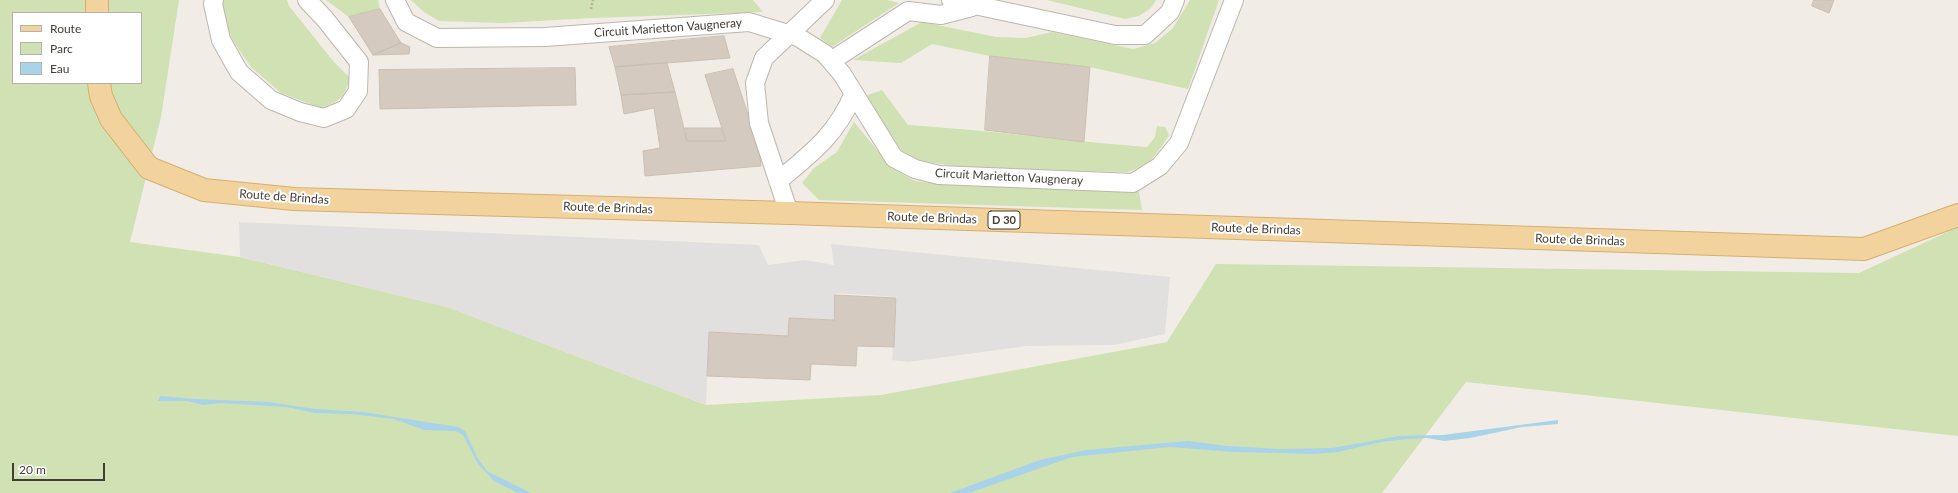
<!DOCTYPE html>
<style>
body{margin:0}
#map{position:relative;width:1958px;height:493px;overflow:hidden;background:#f1ede6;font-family:Lato,sans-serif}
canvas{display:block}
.legend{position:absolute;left:12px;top:12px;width:130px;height:72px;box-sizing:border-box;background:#fff;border:1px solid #b4b1af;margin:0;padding:5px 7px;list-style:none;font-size:12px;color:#433d36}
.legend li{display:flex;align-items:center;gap:8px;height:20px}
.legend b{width:20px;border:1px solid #b4b1af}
.scale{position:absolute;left:12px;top:463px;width:93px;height:18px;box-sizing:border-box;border:2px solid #433d36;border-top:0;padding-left:5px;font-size:12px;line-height:14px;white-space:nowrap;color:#433d36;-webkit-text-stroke:3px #fff;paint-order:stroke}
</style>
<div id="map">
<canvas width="1958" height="493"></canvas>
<ul class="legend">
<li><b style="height:5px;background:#f3d39d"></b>Route</li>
<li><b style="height:11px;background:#d0e1b3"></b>Parc</li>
<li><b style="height:11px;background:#a8d3e8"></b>Eau</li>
</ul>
<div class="scale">20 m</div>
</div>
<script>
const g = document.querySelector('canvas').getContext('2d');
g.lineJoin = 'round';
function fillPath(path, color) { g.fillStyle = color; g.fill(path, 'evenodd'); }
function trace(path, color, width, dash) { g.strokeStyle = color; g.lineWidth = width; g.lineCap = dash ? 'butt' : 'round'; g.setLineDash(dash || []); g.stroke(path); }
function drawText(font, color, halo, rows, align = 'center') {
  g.font = font + ' Lato,sans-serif'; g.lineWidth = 4; g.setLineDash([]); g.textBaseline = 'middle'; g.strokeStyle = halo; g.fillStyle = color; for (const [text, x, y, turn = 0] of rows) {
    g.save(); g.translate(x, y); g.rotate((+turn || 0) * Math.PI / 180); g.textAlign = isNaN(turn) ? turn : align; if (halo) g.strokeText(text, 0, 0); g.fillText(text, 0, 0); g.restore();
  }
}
const green = new Path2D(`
 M0 0H179L161 117 130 242 240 257 447 307 706 405 881 395 1167 342 1216 264 1859 273 1958 227V436L1466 382 1382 493H0ZM13 13H141V83H13Z
 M223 0H287L289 6 334 62 350 78C344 98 341 100 321 108L281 93 251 67 233 41 223 18Z
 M326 0H378L380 9 349 17Z
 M411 0H753L763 12 592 18 503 23 439 21 424 12Z
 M842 0H887L899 3 832 47 820 38Z
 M1047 0H1156L1151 8 1139 16 1125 19Z
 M1190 0H1219L1188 89 1090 67 990 56 932 44 901 63 853 60 922 22 996 37 1026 38 1052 32 1133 49 1155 43 1173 28Z
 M882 90 908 125C988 130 1067 141 1147 147L1155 137 1157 126 1165 127 1169 135C1155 157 1153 162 1128 172 1056 170 976 175 906 157L865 96Z
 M854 122 892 168 915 181 942 184 1139 192 1142 210 819 200 802 183 814 168 837 152Z`);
const parking = new Path2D(`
 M239 222 759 245 768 265 805 260 834 265 831 244 1170 277 1165 334 1114 345 1027 346 908 362 892 360 897 297 836 293 834 320 789 318 788 336 709 332 706 405 447 307 240 257Z`);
const water = new Path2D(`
 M160 396 194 399 268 402 315 409 363 412 458 427 465 431 477 457 487 471 531 493H518L494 481 478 464 463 435 456 431 424 430 394 419 351 414 315 413 286 407 221 403 203 405 187 401H158Z
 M1558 420V424L1522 427 1470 438 1444 441 1427 438 1407 439 1381 442 1338 452 1314 454 1234 452 1170 447 1072 457 969 493H950L1040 460 1086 450 1188 441 1227 446 1280 449 1333 448 1399 436 1443 435Z`);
const building = new Path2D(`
 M1814 0H1834L1829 13 1812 6Z
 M380 9 401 43 373 55 349 17Z
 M724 36 730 58 615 67 609 47Z
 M401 43 410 47 409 54 373 55Z
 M990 56 1090 67 1084 142 985 130Z
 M667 63 675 92 621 95 615 67Z
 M575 68 576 105 380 109 379 70Z
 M733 69 759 148 761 166 645 176 643 151 660 148 654 108 624 114 621 95 675 92 687 141H726L705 75Z
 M685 128H721L726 141H687Z
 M835 295 896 298 894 347 857 346 856 366 811 364 810 380 707 376 709 332 788 336 789 318 834 320Z`);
const path = new Path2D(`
 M591 9 593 0`);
const lane = new Path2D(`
 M214 0 213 4 221 40 239 72 271 100 300 112 324 118 346 109 358 91 359 62 325 19 307 0
 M395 0 406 22 437 38 545 37 749 22 798 37 825 54 842 74 894 158 915 169 939 175 1133 183 1160 166 1179 143 1234 0
 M951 0 1115 35H1145L1170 12 1175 0
 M831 61 908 11 941 15 972 7
 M778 181C812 153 837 134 854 93
 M789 213 759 123 755 83 764 58 825 0`);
const primary = new Path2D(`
 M97 13V0
 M99 83 101 96 111 119 149 168 204 190 294 199 789 213 1864 249 1958 215`);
const shields = [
 [1004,220,32]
];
const shieldNames = [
 ["D 30",1004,220]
];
const streetNames = [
 ["Circuit Marietton Vaugneray",668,28,-4],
 ["Circuit Marietton Vaugneray",1009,177,3],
 ["Route de Brindas",284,197,4],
 ["Route de Brindas",608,208,2],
 ["Route de Brindas",932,218,2],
 ["Route de Brindas",1256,229,2],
 ["Route de Brindas",1580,240,2]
];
fillPath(green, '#d0e1b3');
fillPath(parking, '#e2e0de');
fillPath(water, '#a8d3e8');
fillPath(building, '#d4cac0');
trace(building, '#cbbfb1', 1);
trace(lane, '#beb6ad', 20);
trace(primary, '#d6ae6f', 24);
trace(path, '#bbae9d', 2.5, [2, 2]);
trace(lane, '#fff', 18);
trace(primary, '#f3d39d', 22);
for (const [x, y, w] of shields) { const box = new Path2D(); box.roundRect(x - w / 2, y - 9, w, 18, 3); g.fillStyle = '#fff'; g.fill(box); trace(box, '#433d36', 1); }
drawText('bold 11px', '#433d36', null, shieldNames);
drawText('12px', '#433d36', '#fff', streetNames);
</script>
